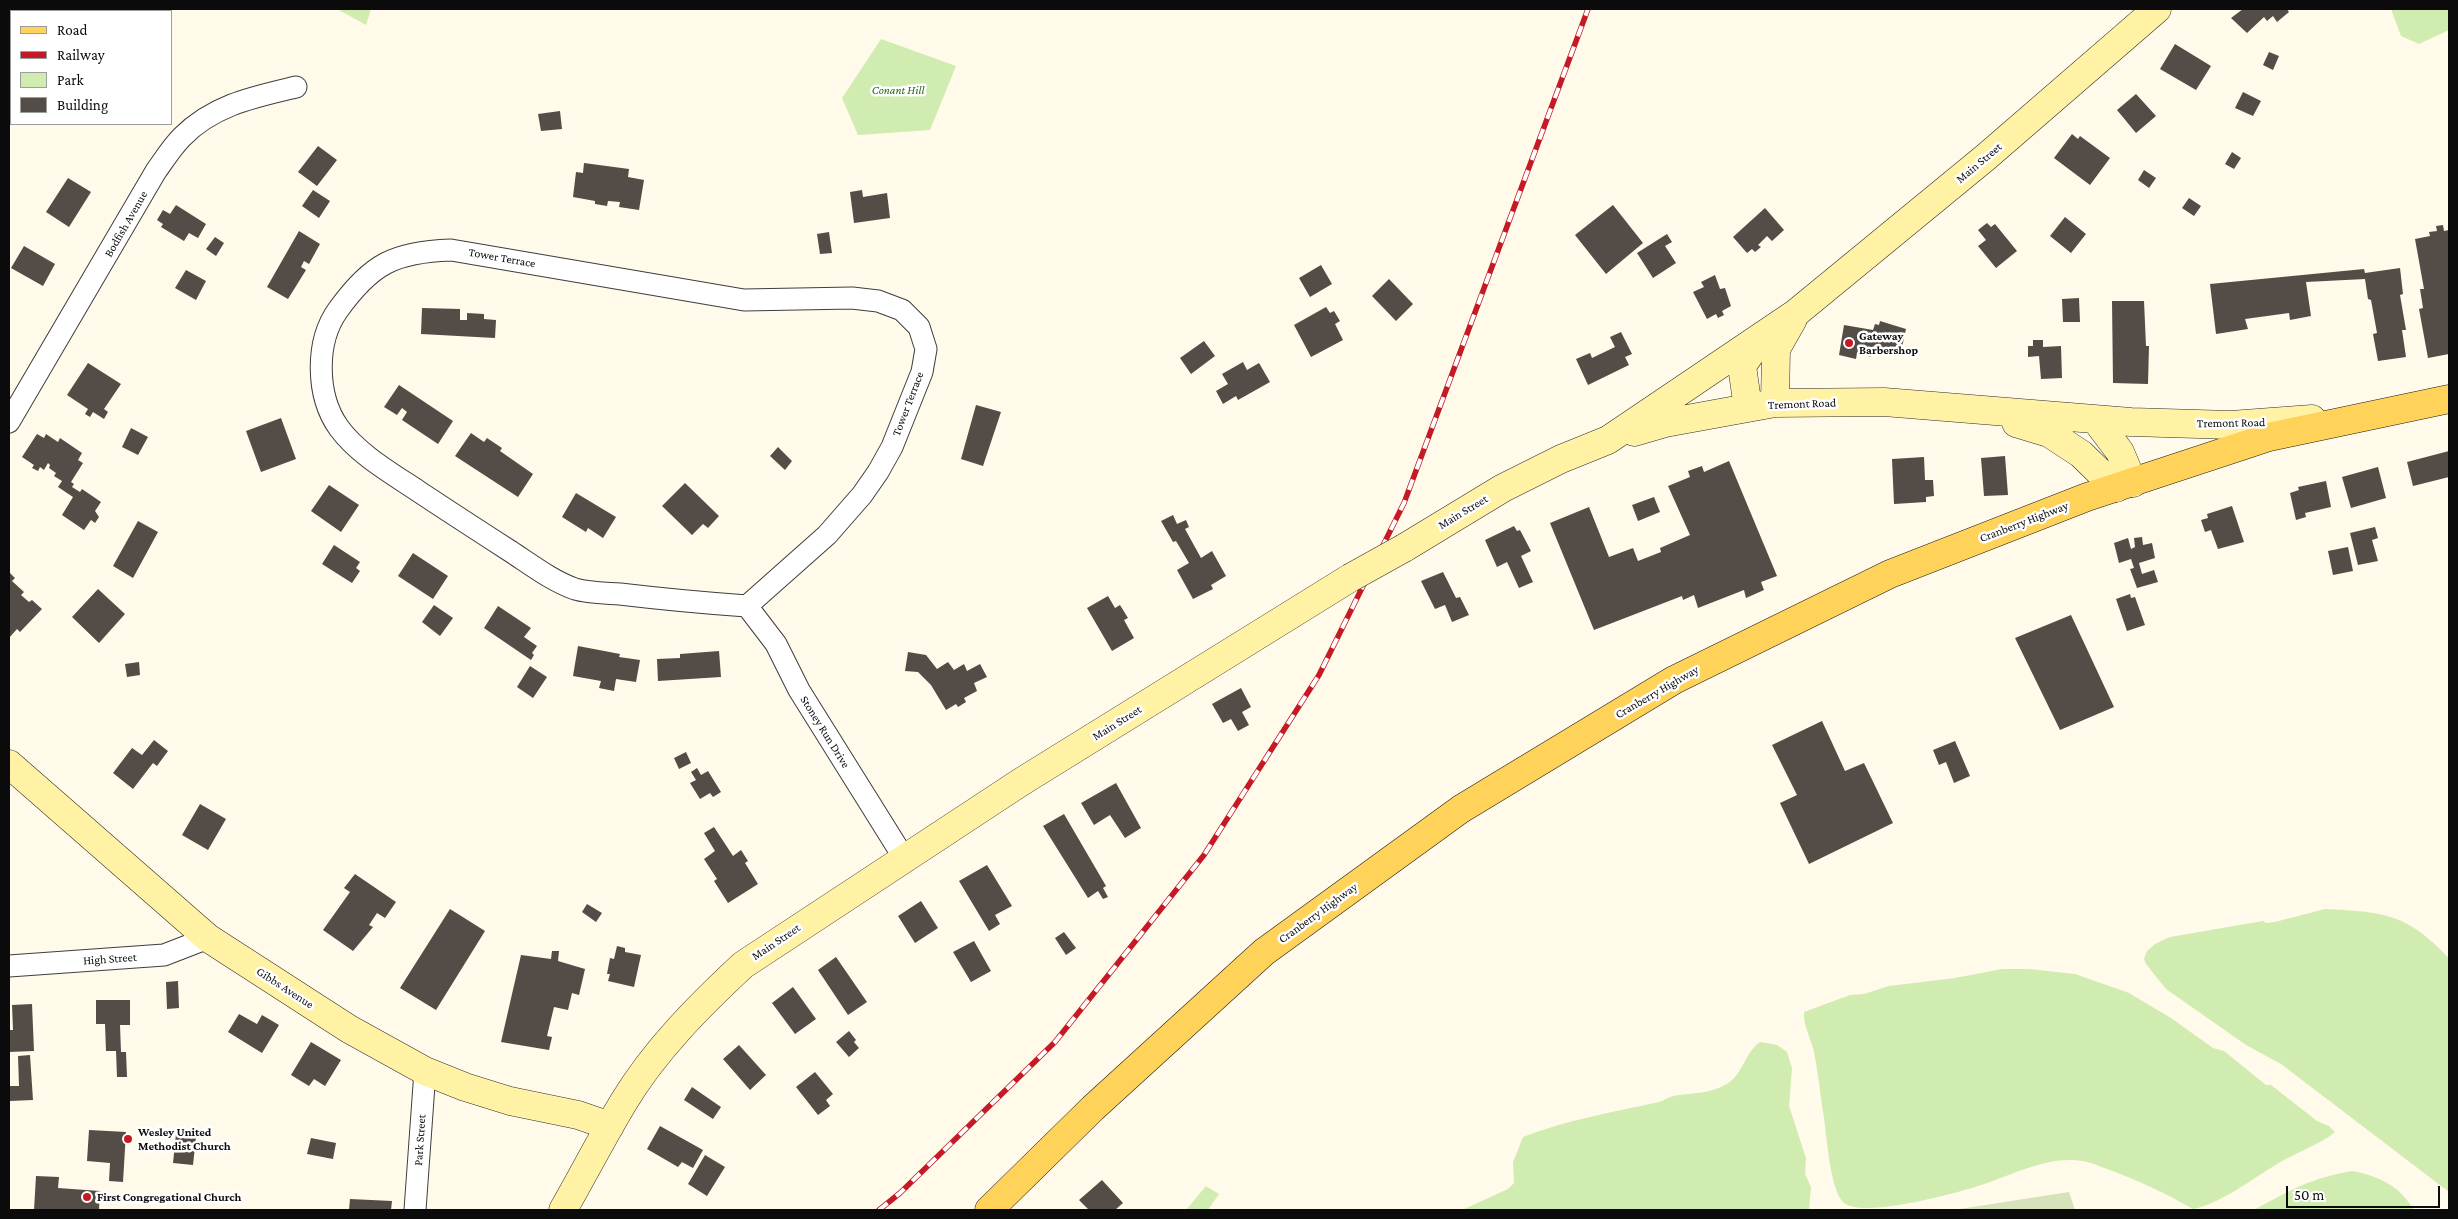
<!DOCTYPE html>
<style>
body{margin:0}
#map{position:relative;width:2458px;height:1219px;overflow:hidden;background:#fffae9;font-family:"Crimson Pro",serif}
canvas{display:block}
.frame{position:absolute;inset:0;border:10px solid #0b0b0b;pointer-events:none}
.legend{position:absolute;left:10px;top:10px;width:162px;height:115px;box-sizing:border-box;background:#fff;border:1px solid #9d9d9d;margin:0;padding:6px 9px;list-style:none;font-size:15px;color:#0b0b0b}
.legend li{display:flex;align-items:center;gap:10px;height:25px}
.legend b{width:25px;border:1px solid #9d9d9d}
.scale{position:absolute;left:2286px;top:1186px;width:154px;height:22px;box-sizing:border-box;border:2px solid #0b0b0b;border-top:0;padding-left:6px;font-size:15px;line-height:18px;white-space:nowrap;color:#0b0b0b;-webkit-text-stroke:4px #fff;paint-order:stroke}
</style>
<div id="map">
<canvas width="2458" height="1219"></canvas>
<div class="frame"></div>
<ul class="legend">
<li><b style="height:6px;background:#ffd259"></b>Road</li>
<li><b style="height:6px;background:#c51926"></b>Railway</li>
<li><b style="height:14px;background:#d1ecb0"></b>Park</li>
<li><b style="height:14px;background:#544c47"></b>Building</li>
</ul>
<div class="scale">50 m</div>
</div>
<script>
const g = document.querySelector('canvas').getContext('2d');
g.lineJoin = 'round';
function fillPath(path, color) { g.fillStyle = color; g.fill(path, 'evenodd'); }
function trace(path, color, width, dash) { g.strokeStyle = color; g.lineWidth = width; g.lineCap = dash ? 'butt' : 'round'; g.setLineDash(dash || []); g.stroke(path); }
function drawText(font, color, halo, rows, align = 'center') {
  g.font = font + ' "Crimson Pro",serif'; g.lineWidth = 5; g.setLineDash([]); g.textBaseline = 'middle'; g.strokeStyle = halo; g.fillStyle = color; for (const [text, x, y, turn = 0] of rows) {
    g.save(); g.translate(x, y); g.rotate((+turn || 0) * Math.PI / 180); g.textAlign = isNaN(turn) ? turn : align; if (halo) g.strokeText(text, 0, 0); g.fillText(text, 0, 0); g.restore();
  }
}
const green = new Path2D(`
 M337 9H371L366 25Z
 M2391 9H2449V30L2419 44 2401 36Z
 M881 39 956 66 930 130 858 135 842 98Z
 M2325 909C2384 912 2406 913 2449 958V1192L2281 1064 2246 1045 2166 989 2146 964 2144 959 2147 951 2155 944 2170 937 2263 921 2266 923 2275 922Z
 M2002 969H2029L2075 974 2129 993 2171 1018 2213 1048 2224 1051 2266 1085H2271L2317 1121 2329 1126 2335 1132C2318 1146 2296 1152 2277 1164 2252 1179 2222 1203 2193 1209 2165 1193 2138 1180 2107 1169 2099 1166 2091 1162 2082 1161 2050 1156 2016 1173 1987 1183 1962 1192 1864 1219 1844 1203 1829 1190 1827 1132 1823 1112 1820 1092 1818 1072 1814 1052 1811 1038 1803 1026 1804 1012L1850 995 1864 994 1889 986 1955 978Z
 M1760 1042 1777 1045 1787 1052 1792 1068 1789 1106 1806 1158 1805 1174 1811 1187 1809 1210H1462L1508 1189 1514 1183 1513 1162 1523 1137C1567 1120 1613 1112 1659 1102 1664 1101 1668 1097 1673 1096 1690 1093 1709 1094 1725 1085 1742 1077 1745 1052 1760 1042Z
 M2353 1171C2380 1177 2399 1185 2414 1210H2254C2291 1190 2310 1178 2353 1171Z
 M1206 1186 1219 1194 1208 1210H1186Z`);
const cemetery = new Path2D(`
 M2069 1192 2075 1210H1953Z`);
const building = new Path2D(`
 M2243 9H2287L2289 12 2277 22 2273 16 2267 21 2264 17 2247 33 2231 18Z
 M2175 44 2211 66 2196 90 2160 69Z
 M2269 52 2279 56 2273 70 2263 65Z
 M2243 92 2261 101 2253 116 2235 108Z
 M2136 94 2156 116 2136 133 2117 110Z
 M560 111 562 129 541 131 538 114Z
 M2072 134 2078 139 2080 136 2110 158 2090 185 2054 158Z
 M318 146 337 160 317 186 298 172Z
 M2232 152 2241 158 2234 169 2225 164Z
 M584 163 629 169 628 177 644 180 639 210 619 207 620 202 608 201 607 206 595 204V201L573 197 576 172 583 173Z
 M2144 170 2156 178 2149 188 2138 180Z
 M68 178 91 192 69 227 46 212Z
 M313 190 330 201 319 218 302 206Z
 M862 190 863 197 887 193 890 218 854 223 850 192Z
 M2189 198 2201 206 2194 216 2182 208Z
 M176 205 206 224 198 238 189 233 184 241 161 227 163 224 157 220 163 210 170 214Z
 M1613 205 1643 243 1606 274 1575 235Z
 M1765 208 1784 230 1772 241 1767 236 1758 245 1761 247 1755 252 1752 249 1747 253 1733 237Z
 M2065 217 2086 234 2071 253 2050 236Z
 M1987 223 1991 227 1995 224 2017 251 1996 268 1978 246 1986 240 1978 230Z
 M2443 225 2444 231 2449 230V354L2428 358 2419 309 2423 308 2420 289H2424L2415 239 2430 236 2429 232 2437 231 2436 226Z
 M299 231 320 244 309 264 304 261 301 267 306 270 288 299 267 287Z
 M829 232 832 253 820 254 817 234Z
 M1667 234 1672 242 1665 246 1676 263 1653 278 1637 253Z
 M215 237 224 243 216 256 206 249Z
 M24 246 55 264 43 286 11 268Z
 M1321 265 1332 284 1310 297 1299 278Z
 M2400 268 2403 294 2400 295 2406 330H2402L2406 357 2378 361 2373 334 2377 333 2371 300 2368 299 2365 279 2306 282 2311 316 2290 320 2289 313 2245 319 2248 329 2216 334 2210 284 2364 269 2365 273Z
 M186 270 206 281 196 300 175 288Z
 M1715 275 1720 289 1725 288 1731 306 1722 311 1724 315 1718 318 1716 314 1707 319 1693 292 1704 287 1701 282Z
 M1389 279 1413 304 1396 321 1372 296Z
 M2079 298 2080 322H2063L2062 299Z
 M2112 301H2144L2146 346H2149L2148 384 2113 383Z
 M1326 307 1330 313 1334 311 1340 321 1335 324 1343 340 1311 357 1294 325Z
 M422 308 460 309V320H467V313L484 314V319L496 320 495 338 421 334Z
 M1880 321 1906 329 1900 356 1872 351 1871 357 1857 353 1856 359 1839 355 1844 325 1873 330 1875 324 1879 325Z
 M1621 332 1632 354 1625 357 1629 365 1588 385 1576 359 1590 353 1592 358 1615 347 1610 337Z
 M2033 340H2043V347L2061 346 2062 378 2041 379 2039 356 2028 357V346H2033Z
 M1204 341 1215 356 1191 374 1180 358Z
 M1243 362 1247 370 1259 363 1270 382 1238 400 1236 396 1223 404 1216 391 1228 384 1222 374Z
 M88 363 121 384 104 409 108 412 104 419 93 412 90 417 85 414 88 409 67 395Z
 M399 385 453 421 438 444 402 420 407 412 402 408 397 415 384 407Z
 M976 405 1001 412 983 466 961 459Z
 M281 418 296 459 261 472 246 431Z
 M131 428 148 437 138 455 122 447Z
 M471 433 484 442 487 438 502 448 500 451 533 474 518 497 455 456Z
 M37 434 44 438 46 434 58 442 60 438 82 453 78 460 83 463 71 482 74 484 72 487 80 492 82 489 101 502 95 511 99 517 95 523 91 520 84 530 62 515 73 497 58 487 62 481 54 476 56 473 49 468 50 465 48 463 44 470 40 467 38 471 32 468 34 465 22 457Z
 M778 447 792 461 785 470 770 456Z
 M2449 451V477L2413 486 2407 462Z
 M2005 456 2008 495 1984 496 1981 458Z
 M1924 457 1925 480H1933L1934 496 1926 497V502L1894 504 1892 459Z
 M1729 461 1777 576 1761 582 1764 590 1746 598 1744 590 1698 608 1694 595 1683 600 1682 596 1594 630 1550 523 1589 507 1609 557 1633 548 1638 561 1661 552 1660 548 1690 535 1668 486 1690 477 1688 471 1702 466 1704 472Z
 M2378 467 2386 498 2351 508 2342 477Z
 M2326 481 2331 507 2305 513 2306 517 2296 520 2290 493 2299 490 2298 487Z
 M685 483 719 516 708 528 703 524 692 535 662 506Z
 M329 485 359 505 341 532 311 511Z
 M576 493 616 517 603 538 588 528 586 532 562 517Z
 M1654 497 1660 512 1638 521 1632 505Z
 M2232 506 2244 542 2218 549 2211 530 2205 532 2201 520 2208 518 2207 514Z
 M1173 515 1177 524 1186 520 1189 527 1185 529 1201 558 1212 551 1226 576 1211 585 1213 589 1193 599 1177 570 1189 563 1176 541 1173 542 1161 521Z
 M138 521 158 532 133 578 113 566Z
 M1514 526 1517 531 1520 530 1531 551 1521 556 1533 582 1519 588 1507 562 1497 567 1485 540Z
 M2375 527 2378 538 2372 540 2378 561 2358 565 2350 533Z
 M2142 537 2143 545 2152 543 2155 558 2139 563 2142 574 2154 570 2158 582 2137 588 2130 569 2134 568 2131 559 2119 563 2114 543 2128 538 2131 549 2135 547 2134 538Z
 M334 545 360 562 356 568 360 571 352 583 322 564Z
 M2348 547 2353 571 2333 575 2328 551Z
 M413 553 448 576 433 599 398 576Z
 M9 572 15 578 12 581 24 592 21 595 29 602 32 600 42 609 20 632 17 629 9 638Z
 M1443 572 1456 598 1460 597 1469 615 1452 622 1445 605 1435 609 1421 581Z
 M98 589 125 614 99 643 72 617Z
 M2130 594 2131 598 2135 597 2145 625 2127 631 2116 599Z
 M1108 596 1115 608 1120 605 1128 618 1124 620 1134 638 1112 651 1087 608Z
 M434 605 453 618 440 636 422 622Z
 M498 606 531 628 524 637 537 646 532 653 534 655 531 660 484 628Z
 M2071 615 2114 707 2060 730 2015 638Z
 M578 646 620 654 619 657 640 660 636 682 616 679 614 691 599 688 601 681 573 676Z
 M719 651 721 677 658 681 657 659 680 658V654Z
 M908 652 926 655 937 669 948 662 954 670 964 664 967 671 980 664 987 677 974 683 977 691 964 698 966 702 958 707 956 704 946 710 931 685 918 672 905 671Z
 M139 662 140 675 127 677 125 664Z
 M530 666 547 677 533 698 517 687Z
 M1241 688 1251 707 1242 712 1249 725 1238 731 1231 719 1223 723 1212 704Z
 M1822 721 1845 771 1864 763 1893 823 1809 864 1780 803 1797 795 1772 745Z
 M154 740 168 751 157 766 153 763 133 789 113 773 132 748 142 755Z
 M1955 741 1970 776 1954 783 1946 762 1939 765 1933 750Z
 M686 752 691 763 679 769 674 758Z
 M697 768 701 775 708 771 721 792 713 797 710 793 700 799 690 783 696 780 691 772Z
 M1116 783 1141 828 1125 838 1110 815 1094 825 1081 803Z
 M200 804 226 819 208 850 182 835Z
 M1064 814 1106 886 1103 888 1108 897 1103 899 1098 891 1088 898 1043 826Z
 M714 827 733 856 741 850 748 861 745 863 758 884 728 903 714 881 717 879 704 859 715 851 704 833Z
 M987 865 1012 906 995 915 1000 924 989 931 959 881Z
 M355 874 396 902 385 918 377 913 369 925 373 927 353 951 323 930 350 892 344 888Z
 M921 901 938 928 915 943 898 916Z
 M587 904 602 913 596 922 582 912Z
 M450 909 485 931 436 1010 400 988Z
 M1064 932 1076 948 1066 955 1055 938Z
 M974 941 991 971 971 982 953 952Z
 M617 946 625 948V952L641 955 634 987 608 981 610 974H607L610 958 614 959Z
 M552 951H559L558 961 585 969 579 995 572 993 568 1010 554 1007 547 1036 552 1037 549 1050 501 1042 521 955 551 959Z
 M836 957 867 1002 848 1015 818 970Z
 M178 981 179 1008 167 1009 166 982Z
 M793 987 816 1019 795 1034 772 1003Z
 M96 1000H130V1025H120L121 1052H126L127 1077H117L116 1051H106L105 1024H96Z
 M32 1004 34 1051 9 1052V1030H13L12 1005Z
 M239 1014 257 1024 262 1015 279 1025 262 1053 228 1032Z
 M849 1031 856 1040 854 1042 859 1048 849 1057 836 1042Z
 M311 1042 341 1060 325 1086 314 1079 309 1086 291 1075Z
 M739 1045 766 1075 750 1090 723 1059Z
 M30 1055 33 1100 10 1101 9 1086H19L18 1056Z
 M815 1072 833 1094 826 1100 830 1106 818 1115 796 1087Z
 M692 1087 721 1107 713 1119 684 1100Z
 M660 1126 703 1150 693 1168 682 1162 678 1167 647 1149Z
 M89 1130 126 1132 123 1182 109 1181 110 1163 87 1161Z
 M176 1134 196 1137 193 1165 173 1163Z
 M311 1138 336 1143 333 1159 307 1154Z
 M705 1155 725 1167 707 1196 688 1184Z
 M36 1176 59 1177 58 1188 100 1191 99 1210H34Z
 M1102 1180 1123 1203 1115 1210H1089L1079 1200Z
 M350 1199 392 1201 391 1210H349Z`);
const minor = new Path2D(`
 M451 250 744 300 852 298 878 301 902 310 919 327 926 349 922 372 892 447 878 472 862 495 827 535 747 606C705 603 662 599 620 594 606 593 588 593 575 589 552 581 530 564 510 551 479 531 448 511 418 491 391 473 358 454 339 428 316 396 315 342 338 310 371 264 394 252 451 250Z
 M9 422 156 171C164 160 172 147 182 137 213 105 254 97 296 87
 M747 606 776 644 799 690 904 858
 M9 966 164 955 208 938
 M415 1210 425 1071`);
const secondary = new Path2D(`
 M1775 403 1776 349 1793 319
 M1748 408 1742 366 1759 341
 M2095 419 2120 452 2133 483
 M2016 423 2049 433 2081 454 2116 488
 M1634 432 1665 423 1775 403 1884 402 2131 422 2231 425 2312 419
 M1404 548 1503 488 1561 459 1608 440 1796 313 1986 157 2157 9
 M9 764 208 938 349 1029 425 1071 465 1087 510 1101 578 1115 610 1126
 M563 1210C583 1175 602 1138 623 1103 654 1051 699 1006 743 965L1021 782 1350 578`);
const primary = new Path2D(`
 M989 1210 1093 1108 1264 952 1461 809 1674 680 1890 574 2087 497 2269 437 2449 399`);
const rail = new Path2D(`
 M879 1210 900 1193 1055 1042 1204 855 1319 675 1404 503 1588 9`);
const secondaryBridge = new Path2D(`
 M1350 578 1404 548`);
const markers = [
 [1849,343,5,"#c51926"],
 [128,1139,5,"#c51926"],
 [87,1197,5,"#c51926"]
];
const parkNames = [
 ["Conant Hill",898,90]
];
const streetNames = [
 ["Main Street",1979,163,-40],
 ["Bodfish Avenue",126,224,-60],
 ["Tower Terrace",502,258,10],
 ["Tower Terrace",908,404,-69],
 ["Tremont Road",1802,404,-2],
 ["Tremont Road",2231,423,-1],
 ["Main Street",1463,512,-31],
 ["Cranberry Highway",2024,522,-21],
 ["Cranberry Highway",1657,692,-30],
 ["Main Street",1117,723,-32],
 ["Stoney Run Drive",825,732,58],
 ["Cranberry Highway",1318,913,-36],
 ["Main Street",776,942,-34],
 ["High Street",110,959,-4],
 ["Gibbs Avenue",285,988,33],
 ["Park Street",420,1140,-86]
];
const poiNames = [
 ["Gateway",1859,336],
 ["Barbershop",1859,350],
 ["Wesley United",138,1132],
 ["Methodist Church",138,1146],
 ["First Congregational Church",97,1197]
];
fillPath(green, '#d1ecb0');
fillPath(cemetery, '#d6e2b9');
fillPath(building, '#544c47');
trace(minor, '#3e3e3e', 23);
trace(secondary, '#2d2d2d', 29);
trace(primary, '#1c1c1c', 29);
trace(minor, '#fff', 21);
trace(secondary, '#fff2a4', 28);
trace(primary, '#ffd259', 28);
trace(rail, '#c51926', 5.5);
trace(rail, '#fff', 4, [11]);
trace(secondaryBridge, '#2d2d2d', 29, []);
trace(secondaryBridge, '#fff2a4', 28);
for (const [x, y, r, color] of markers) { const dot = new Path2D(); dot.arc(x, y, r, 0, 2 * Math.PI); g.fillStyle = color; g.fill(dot); trace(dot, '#fff', 2); }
drawText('italic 12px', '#2a6717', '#fff', parkNames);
drawText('12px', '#0b0b0b', '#fff', streetNames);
drawText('bold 12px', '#0b0b0b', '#fff', poiNames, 'left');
</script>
